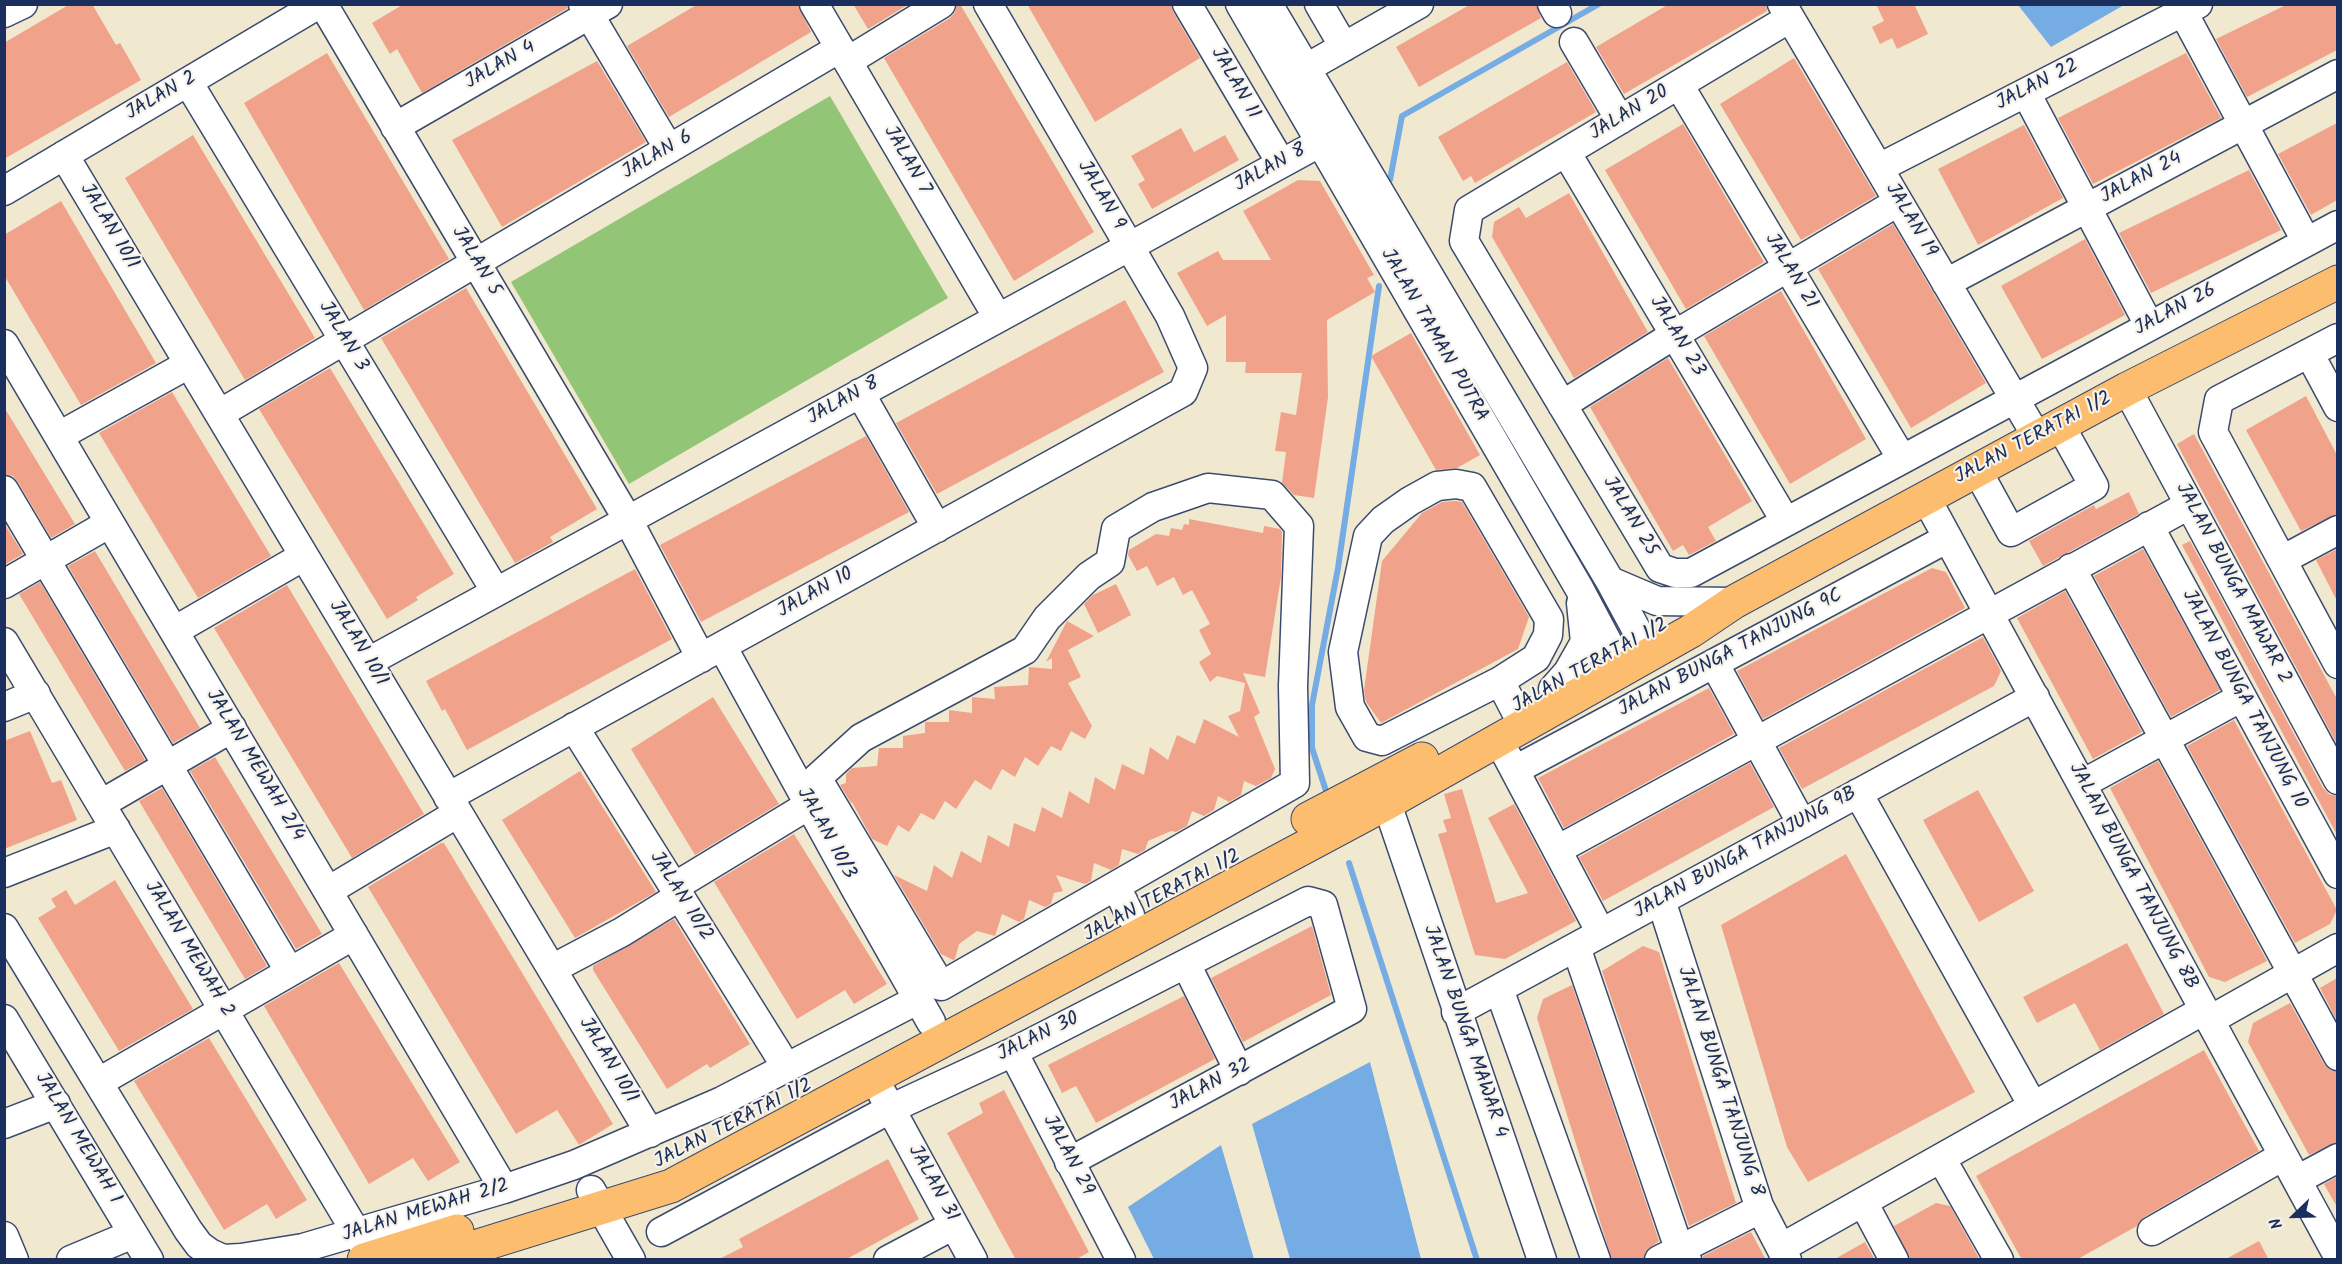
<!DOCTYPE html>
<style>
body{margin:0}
#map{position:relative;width:2342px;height:1264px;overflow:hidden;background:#f1e8d0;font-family:Kalam,sans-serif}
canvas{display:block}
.frame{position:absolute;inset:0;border:6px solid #1b2f5e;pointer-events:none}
.north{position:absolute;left:2264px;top:1186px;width:60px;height:60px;-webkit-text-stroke:4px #f7f3e8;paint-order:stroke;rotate:247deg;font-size:16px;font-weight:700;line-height:24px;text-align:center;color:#1b2f5e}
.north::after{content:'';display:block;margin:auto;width:21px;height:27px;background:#1b2f5e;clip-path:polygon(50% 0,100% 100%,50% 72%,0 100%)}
</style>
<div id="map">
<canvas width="2342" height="1264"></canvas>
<div class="frame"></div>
<div class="north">N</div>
</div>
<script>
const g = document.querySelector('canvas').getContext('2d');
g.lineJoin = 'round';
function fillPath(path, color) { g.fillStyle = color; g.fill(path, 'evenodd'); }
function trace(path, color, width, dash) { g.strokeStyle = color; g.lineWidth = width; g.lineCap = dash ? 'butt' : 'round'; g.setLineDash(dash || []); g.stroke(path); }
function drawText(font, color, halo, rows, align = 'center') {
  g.font = font + ' Kalam,sans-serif'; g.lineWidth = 4.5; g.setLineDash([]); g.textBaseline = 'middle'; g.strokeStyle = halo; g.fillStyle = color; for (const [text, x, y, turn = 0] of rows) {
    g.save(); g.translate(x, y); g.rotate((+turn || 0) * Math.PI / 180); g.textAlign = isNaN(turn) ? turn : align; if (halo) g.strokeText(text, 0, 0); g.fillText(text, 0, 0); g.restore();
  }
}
const green = new Path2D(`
 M830 96 948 298 629 484 511 282Z`);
const water = new Path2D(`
 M2018 5H2124L2051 47Z
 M1370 1062 1421 1259H1290L1252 1124Z
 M1221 1145 1254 1259H1154L1128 1207Z`);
const stream = new Path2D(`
 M1390 180 1402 116 1599 4
 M1328 797 1312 748V705L1338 568 1379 286
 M1349 863 1477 1260`);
const building = new Path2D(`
 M70 4H92L116 45 120 43 141 80 4 159V43Z
 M404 4H567L568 8 422 93 397 49 390 54 372 23Z
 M698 4H798L811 32 669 117 627 46Z
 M853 4H909L868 29Z
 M957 4H960L1094 232 1014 281 884 58 950 18 955 12Z
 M1027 4H1171L1173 12 1200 58 1095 122Z
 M1471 4H1536L1541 18 1419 87 1396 47Z
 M1669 4H1766L1767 11 1624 94 1596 47Z
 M1876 4H1914L1928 34 1897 49 1892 38 1880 44 1872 27 1884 21Z
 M2288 4H2337V50L2247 97 2216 39Z
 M327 53 449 259 364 310 244 103Z
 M2186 53 2221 118 2093 184 2058 118Z
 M1794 58 1876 196 1801 240 1720 104Z
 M597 61 646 142 502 227 452 140Z
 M1567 62 1596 112 1475 183 1471 176 1463 181 1438 137Z
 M2337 123V200L2311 215 2278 154Z
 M1683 124 1764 262 1686 309 1605 170Z
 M2024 125 2063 198 1978 245 1938 169Z
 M1181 128 1194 152 1225 135 1239 160 1152 209 1138 184 1145 180 1131 156Z
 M193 135 315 338 245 380 125 178Z
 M2249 170 2281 230 2151 293 2119 233Z
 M1298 180 1320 181 1374 275 1367 278 1375 292 1327 320 1328 397 1314 498 1294 495 1282 483 1286 452 1275 451 1281 412 1296 415 1302 373H1245L1246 362H1226V315L1207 326 1177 273 1218 251 1223 260H1271L1243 211Z
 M1569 193 1648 332 1574 378 1492 237 1494 222 1519 207 1526 218Z
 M61 201 156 363 81 405 4 275V235Z
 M1893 224 1986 383 1911 428 1818 269Z
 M2085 239 2125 315 2042 359 2001 286Z
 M466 288 597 509 550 537 553 542 515 563 381 338Z
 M1781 291 1866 439 1790 484 1704 336Z
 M1125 300 1164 372 937 494 896 423Z
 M1411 333 1480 455 1457 468 1436 470 1371 356Z
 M1668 358 1752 501 1708 527 1716 541 1689 555 1683 545 1673 551 1590 407Z
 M330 368 454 574 416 597 418 600 387 619 259 409Z
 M172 392 271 556 198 598 99 433Z
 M2306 396 2337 455V514L2301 531 2246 430Z
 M4 407 75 524 51 538 18 482 13 476 4 474Z
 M2194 434 2337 699V744L2177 444Z
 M866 436 909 512 701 622 660 545Z
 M2129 492 2139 514 2043 566 2029 541 2094 505 2096 509Z
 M1455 501 1462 502 1529 617 1518 649 1381 723 1366 702 1364 690 1382 561 1422 513 1442 502Z
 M1189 519 1263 533 1264 526 1280 529 1282 532 1281 577 1265 677 1243 673 1260 713 1254 717 1275 769 1271 778 1256 786 1244 781 1241 795 1229 802 1218 796 1214 810 1204 816 1192 811 1187 826 1176 832 1171 831 1148 841 1145 850 1138 854 1122 849 1119 865 1111 870 1094 863 1091 881 1085 884 1056 875 1063 891 1054 893 1051 904 1045 907 1029 900 1024 919 1019 922 1002 914 995 936 977 931 959 944 955 959 953 960 941 954 894 875 927 891 934 865 952 878 961 851 981 863 988 835 1009 847 1014 823 1035 832 1042 807 1062 818 1069 791 1089 804 1095 777 1115 790 1122 764 1144 775 1150 747 1168 760 1177 735 1195 744 1204 719 1239 737 1228 716 1240 711 1245 683 1217 676 1210 682 1199 662 1211 654 1199 630 1210 624 1192 590 1183 595 1174 577 1157 586 1147 566 1137 571 1128 555 1129 550 1156 534 1169 536 1171 528 1182 530 1184 524 1189 525Z
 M4 523 23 554 4 565Z
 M2190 541 2323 788 2329 794 2337 796V835L2182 545Z
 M2143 549 2220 690 2171 717 2094 576Z
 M2337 549V601L2316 560Z
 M95 551 200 728 173 743 68 566Z
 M1932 568 1946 572 1965 608 1763 719 1737 671Z
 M635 569 672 639 467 750 445 709 442 711 426 681Z
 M40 582 145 760 125 771 19 594Z
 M1116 584 1131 615 1098 633 1084 604 1093 595Z
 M287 585 424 814 352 858 214 628Z
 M2065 591 2142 732 2093 759 2017 618Z
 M1067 621 1094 636 1068 650 1081 677 1068 683 1092 726 1085 739 1071 731 1061 751 1051 746 1038 766 1025 757 1015 777 1002 769 991 790 975 780 956 809 945 801 934 820 921 813 909 832 898 825 887 846 872 839 852 802 851 803 840 785 846 783V774L852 768 877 766 879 748H903V736L925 733V722H949V710L972 713V697L995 699 994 687 1028 685 1029 667 1052 669V658L1046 662Z
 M1983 637 2001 671 1994 686 1802 789 1779 748Z
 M1709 688 1734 734 1564 828 1538 778Z
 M713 697 779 804 695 855 631 749Z
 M2234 720 2337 910 2330 924 2295 943 2187 746Z
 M30 731 52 783 61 780 77 820 4 849V741Z
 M215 757 322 934 296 949 190 771Z
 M2158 761 2267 961 2225 982 2209 977 2110 788Z
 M1750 763 1774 807 1603 901 1579 857Z
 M580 771 656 892 575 938 502 820Z
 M162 788 267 966 245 979 139 801Z
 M1462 789 1496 903 1528 893 1488 818 1514 804 1576 921 1505 959 1475 955 1438 834 1447 832 1443 820 1451 818 1444 794Z
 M1978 790 2034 891 1979 922 1923 820Z
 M794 834 887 984 854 1004 845 990 797 1019 714 882Z
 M441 843H444L613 1124 579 1145 557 1110 516 1134 368 887Z
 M1846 854 1975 1092 1808 1182 1787 1147 1721 925Z
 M115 880 193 1009 119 1051 38 918 56 907 51 899 66 890 75 905Z
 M674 919 750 1044 710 1068 707 1064 667 1089 593 970V966Z
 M1312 926 1331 995 1243 1042 1211 978Z
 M2127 943 2164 1014 2100 1050 2075 1003 2037 1023 2023 997Z
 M1643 946 1659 952 1736 1203 1689 1226 1602 971Z
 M339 963 460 1162 428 1181 413 1158 369 1184 264 1006Z
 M2337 978V1021L2320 988Z
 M1572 985 1659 1241 1646 1251 1643 1260H1612L1537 1018 1543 999Z
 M1184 996 1215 1059 1096 1123 1076 1086 1062 1093 1048 1065Z
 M2290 1003 2324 1064 2330 1070 2337 1072V1142L2309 1155 2248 1042 2253 1023Z
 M209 1038 307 1200 276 1219 267 1204 224 1230 134 1081Z
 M2204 1050 2259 1151 2144 1217 2137 1226 2076 1260H2022L1976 1176Z
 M1004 1090 1089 1252 1075 1260H1016L947 1133 983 1113 979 1103Z
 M888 1159 919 1219 845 1260H717L743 1247 739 1239Z
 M2337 1177V1207L2324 1184Z
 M1936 1203 1950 1206 1980 1260H1910L1894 1226Z
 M1751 1232 1766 1260H1703V1256Z
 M2259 1241 2269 1260H2224Z
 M1865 1242 1875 1260H1833Z`);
const minor = new Path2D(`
 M323 4 628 520 701 658
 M583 4 669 149
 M814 4 998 318
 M1187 4 1281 163
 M1240 4 1579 588 1623 671
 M1268 4 1610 581 1650 655
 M1319 4 1344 47
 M1552 4 1557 13
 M1782 4 2037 437
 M2183 12 2306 241
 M4 13 23 4
 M1790 18 1469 210 1464 241 1660 568 1675 573H1691L2338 225
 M1574 42 1620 120
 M848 61 941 4
 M1305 69 1419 4
 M188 82 496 592
 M1679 85 1902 459
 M2026 93 2149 325
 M395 127 608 4
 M1566 152 1786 522
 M64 155 650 1133
 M1879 168 2198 4
 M4 191 319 4
 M1946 283 2338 74
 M2338 338 2219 400 2213 432 2338 664
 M4 344 504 1189
 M2309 353 2338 407
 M2127 389 2338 780
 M860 393 937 528
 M1562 405 1674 335 1898 202
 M219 414 840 48
 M59 436 189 364
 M1977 470 2011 532 2094 486 2060 425
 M1456 484 1472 487 1549 619 1548 635 1536 658 1500 681 1382 741 1367 737 1350 707 1343 652 1368 536 1383 520 1410 501 1437 486Z
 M1208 488 1272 495 1299 526 1293 686 1295 783 941 986 817 778 861 738 1025 650 1047 618 1089 576 1110 562 1116 529 1153 507Z
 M4 490 290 972
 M1926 498 2338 1256
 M2149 526 2338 874
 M2282 560 2338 530
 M2071 568 2338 1056
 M1610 581 1657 601 1734 602
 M4 584 110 523
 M174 631 304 556
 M4 642 366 1249
 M722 646 855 888 931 1022
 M368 662 1321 142
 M1714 663 1802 824
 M1500 681 1515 710
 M1553 689 1568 672 1585 642 1581 603
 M4 707 36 694
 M574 727 787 1068
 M1506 754 1601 933
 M1515 770 1948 538
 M1380 783 1542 1260
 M2082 784 2242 697
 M1858 793 2033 1106
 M448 797 1183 392 1193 368 1170 316 988 4
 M101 804 232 728
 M1557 850 2189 505
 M4 873 116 829
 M1116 886 1130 915
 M674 887 809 805
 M328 891 458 813
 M1661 900 1759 1206 1787 1260
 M4 928 188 1230 199 1245 210 1253 223 1259 241 1258 303 1248 504 1189 574 1165 722 1101 917 1000
 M1576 947 1675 1237 1687 1260
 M1186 964 1239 1071
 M552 969 622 932 680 896
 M1499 989 1596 1260
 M1456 1012 2035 697
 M4 1019 149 1260
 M2210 1020 2338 948
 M1013 1052 1121 1260
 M99 1082 354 935
 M882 1093 973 1260
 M4 1124 56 1104
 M1941 1158 1999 1260
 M2297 1180 2338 1158
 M591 1190 631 1260
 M1863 1202 1894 1260
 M2152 1231 2283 1156
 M661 1232 890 1109 1013 1052 1308 901 1323 905 1352 1009 1069 1162
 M4 1236 14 1260
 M1781 1248 2204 1010
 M71 1260 133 1234
 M888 1260 954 1225
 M1659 1260 1760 1209`);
const major = new Path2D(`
 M1308 819 1422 759
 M364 1260 457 1231
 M433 1260 671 1186 1387 803 1691 631 1734 602 2127 389 2338 282`);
const streetNames = [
 ["JALAN 4",501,66,-30],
 ["JALAN 11",1234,84,60],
 ["JALAN 22",2038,86,-27],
 ["JALAN 2",162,97,-30],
 ["JALAN 20",1630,114,-31],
 ["JALAN 6",658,156,-30],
 ["JALAN 7",906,161,60],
 ["JALAN 8",1271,169,-29],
 ["JALAN 24",2142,179,-28],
 ["JALAN 9",1100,196,60],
 ["JALAN 19",1910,221,59],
 ["JALAN 10/1",108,227,59],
 ["JALAN 5",475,262,59],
 ["JALAN 21",1790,272,59],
 ["JALAN 26",2176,311,-28],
 ["JALAN TAMAN PUTRA",1433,336,60],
 ["JALAN 3",342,337,59],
 ["JALAN 23",1676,337,59],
 ["JALAN 8",844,402,-29],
 ["JALAN TERATAI 1/2",2034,439,-28],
 ["JALAN 25",1629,517,59],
 ["JALAN BUNGA MAWAR 2",2232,584,62],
 ["JALAN 10",816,594,-29],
 ["JALAN 10/1",357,644,59],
 ["JALAN BUNGA TANJUNG 9C",1731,654,-28],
 ["JALAN TERATAI 1/2",1591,667,-29],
 ["JALAN BUNGA TANJUNG 10",2243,700,62],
 ["JALAN MEWAH 2/4",254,766,59],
 ["JALAN 10/3",825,834,61],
 ["JALAN BUNGA TANJUNG 9B",1746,854,-29],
 ["JALAN BUNGA TANJUNG 8B",2132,877,62],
 ["JALAN 10/2",680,897,58],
 ["JALAN TERATAI 1/2",1163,897,-28],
 ["JALAN MEWAH 2",188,950,59],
 ["JALAN BUNGA MAWAR 4",1464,1032,71],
 ["JALAN 30",1039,1038,-26],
 ["JALAN 10/1",607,1061,59],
 ["JALAN BUNGA TANJUNG 8",1719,1082,72],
 ["JALAN 32",1211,1086,-28],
 ["JALAN TERATAI 1/2",734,1125,-27],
 ["JALAN MEWAH 1",77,1139,59],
 ["JALAN 29",1067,1156,62],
 ["JALAN 31",932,1184,61],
 ["JALAN MEWAH 2/2",426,1212,-17]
];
fillPath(green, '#93c576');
fillPath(water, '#74ace3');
trace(stream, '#74ace3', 6);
fillPath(building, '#f0a38a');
trace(minor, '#3b4b6f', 31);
trace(major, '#3b4b6f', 35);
trace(minor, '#fff', 28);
trace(major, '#fcbd6f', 33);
drawText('20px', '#1b2f5e', '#f7f3e8', streetNames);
</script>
